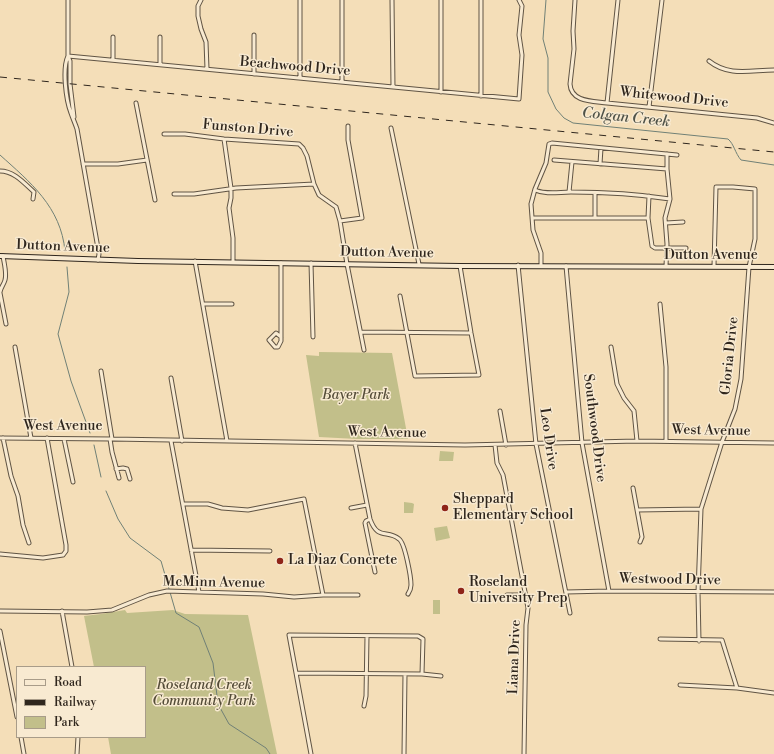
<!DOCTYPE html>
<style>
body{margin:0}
#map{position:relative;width:774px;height:754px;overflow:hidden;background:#f4deb8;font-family:"Libre Bodoni",serif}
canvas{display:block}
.legend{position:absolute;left:16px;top:666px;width:130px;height:72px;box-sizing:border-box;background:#f8ead1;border:1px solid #a89c89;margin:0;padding:5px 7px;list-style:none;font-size:12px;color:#2f261d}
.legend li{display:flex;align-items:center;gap:8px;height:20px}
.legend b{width:20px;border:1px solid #a89c89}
</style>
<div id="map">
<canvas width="774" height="754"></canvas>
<ul class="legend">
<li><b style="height:5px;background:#f8ead1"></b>Road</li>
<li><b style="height:5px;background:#2f261d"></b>Railway</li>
<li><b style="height:11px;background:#c2bf8a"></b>Park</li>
</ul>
</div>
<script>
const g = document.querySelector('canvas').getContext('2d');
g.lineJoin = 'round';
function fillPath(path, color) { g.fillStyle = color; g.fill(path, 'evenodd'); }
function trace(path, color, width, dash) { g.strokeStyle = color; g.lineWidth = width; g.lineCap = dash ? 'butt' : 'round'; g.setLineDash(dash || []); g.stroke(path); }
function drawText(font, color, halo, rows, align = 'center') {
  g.font = font + ' "Libre Bodoni",serif'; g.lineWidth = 3; g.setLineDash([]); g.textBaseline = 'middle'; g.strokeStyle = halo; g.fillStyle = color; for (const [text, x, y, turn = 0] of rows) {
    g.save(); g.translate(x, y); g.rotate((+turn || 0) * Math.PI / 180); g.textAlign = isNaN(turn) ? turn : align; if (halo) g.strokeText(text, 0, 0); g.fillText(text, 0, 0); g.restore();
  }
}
const green = new Path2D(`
 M319 352 392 353 408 439H357L319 437 306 355 319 356Z
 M440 451 454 452 453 461H439Z
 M404 502 412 503 414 504 413 513H404Z
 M447 526 450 538 436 541 434 528Z
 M433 600H440V614H433Z
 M125 610 127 613 173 610 185 614 248 615 277 754H111L108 737H145V667H94L84 616 101 614Z`);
const stream = new Path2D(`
 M546 0 543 39 548 58V92L556 109 564 118 573 123 728 139C734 144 735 153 741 160L774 165
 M0 155C30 182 61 207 65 251
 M67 267 69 292 58 334 71 381 90 433
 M94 445 101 477
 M106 491 118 519 130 538 161 561 176 613 199 627 213 663 218 704 229 724 266 748 270 754`);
const minor = new Path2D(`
 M68 0V56L70 61V84L74 117
 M201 0 198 6V16L201 29 206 42 207 69
 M300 0V78
 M342 0V82
 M392 0 393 87
 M575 0 573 31 574 49 570 84C571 102 592 101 607 103L757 118 774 123
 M113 37V60
 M160 37V64
 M68 56 519 99 522 55 519 35 522 6 519 0
 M68 56C62 69 66 100 71 113 73 119 75 123 77 129L99 254 98 260
 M709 61C729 77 751 70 774 70
 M254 74V35
 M441 92V0
 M481 96V0
 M136 103 155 200
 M607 103 618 0
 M649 107 662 0
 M391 128 419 264
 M164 134H185L224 139 299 144 303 148 307 156 314 184 319 195 336 207 340 221 347 264 364 350
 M224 139 231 188V198L229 208 233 238V262
 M554 160 667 169
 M83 164H118L147 160
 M600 164 601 148
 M0 171C14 171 24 183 34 192L33 199
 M535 190C546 195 559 192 571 192 605 192 638 194 670 199
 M569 192 572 162
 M174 194H194L236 188 314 184
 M649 196 648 218 652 246 655 248H686
 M532 218H648
 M595 218V193
 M340 221 362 218 348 140V126
 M666 223 683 222
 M195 261 227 441
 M281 263V341L278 347H275L269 340 276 333 281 337
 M311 263 313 337
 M518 265 536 444 570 613
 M541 266V253L533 230 531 204 535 189 546 163 549 144 552 143 677 155
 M566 266 582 443 609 591
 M666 266 667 244 665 218 670 199 667 169V154
 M0 292C1 287 4 284 5 280 7 273 4 263 3 256
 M0 293 6 324
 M400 296 415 376 479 375 471 333 460 266
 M203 304H232
 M660 304 666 367V441
 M361 332 471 333
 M15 347 31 438
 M611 347 617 384 624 398 634 411 637 441
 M101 371 112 439
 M171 378 182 441
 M500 411 506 445
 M0 438 112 439 465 445 637 441 774 443
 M3 438 11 476 18 496 23 525 29 543
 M64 439 73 482
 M110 439 112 452 119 478
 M171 441 199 592
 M355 443 370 519C378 541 387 529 399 539 405 543 411 577 411 585 411 588 410 591 408 594
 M495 445 497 463 503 475 528 608 526 625 524 754
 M116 469 123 468 127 469 130 479
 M633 488 642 537 640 542
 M183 504H208L222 508 248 510 304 499 323 595
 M351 508 367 505
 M637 510 701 509
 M370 519 366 521 365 523 375 572
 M191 550 270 551
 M0 554 43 558 63 555 66 551V545L47 438
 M566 592 609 591 774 592
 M507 595H526
 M0 611 87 612 112 610 149 595 167 591 263 594 294 597 323 595H358
 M62 611 72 667
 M0 631 17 717
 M660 639 722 640 737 688
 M699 641 698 592 701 509 722 442 735 409 741 379 749 267 755 239V189L733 187H716L714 266
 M297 673 422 674 441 676
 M680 685 737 688 774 693
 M364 706 366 696 367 636
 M21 737 24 754
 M77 754 78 737
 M311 754 289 635 418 636 423 639 422 674
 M404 754 405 674`);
const secondary = new Path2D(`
 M0 256 138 261 460 266 774 267`);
const rail = new Path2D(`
 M0 77 774 152`);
const markers = [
 [445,508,4,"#8f2418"],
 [280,561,4,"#8f2418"],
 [461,591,4,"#8f2418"]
];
const streetNames = [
 ["Beachwood Drive",295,67,5],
 ["Whitewood Drive",674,98,6],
 ["Funston Drive",248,129,5],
 ["Dutton Avenue",63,247,2],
 ["Dutton Avenue",387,253,1],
 ["Dutton Avenue",711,256],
 ["Gloria Drive",730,356,-84],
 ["West Avenue",63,427],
 ["Southwood Drive",594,428,83],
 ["West Avenue",711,431,1],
 ["West Avenue",387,433,1],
 ["Leo Drive",548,439,82],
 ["Westwood Drive",670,580,1],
 ["McMinn Avenue",214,583,1],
 ["Liana Drive",515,657,-88]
];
const parkNames = [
 ["Bayer Park",356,396],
 ["Roseland Creek",204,686],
 ["Community Park",204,702]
];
const poiNames = [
 ["Sheppard",453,500],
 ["Elementary School",453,516],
 ["La Diaz Concrete",288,561],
 ["Roseland",469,583],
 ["University Prep",469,599]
];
const waterNames = [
 ["Colgan Creek",626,118,6]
];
fillPath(green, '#c2bf8a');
trace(stream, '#708076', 1);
trace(minor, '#605444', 5);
trace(secondary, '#2f261d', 6);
trace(minor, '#f8ead1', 3);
trace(secondary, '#f8ead1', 4);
trace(rail, '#2f261d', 1, [7, 7]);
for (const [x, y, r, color] of markers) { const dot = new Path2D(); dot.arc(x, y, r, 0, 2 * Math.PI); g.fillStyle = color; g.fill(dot); trace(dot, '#f8ead1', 1.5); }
drawText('14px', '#2f261d', '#f8ead1', streetNames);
drawText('italic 14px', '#544c38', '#f8ead1', parkNames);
drawText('14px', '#2f261d', '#f8ead1', poiNames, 'left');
drawText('italic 15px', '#505349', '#f8ead1', waterNames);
</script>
